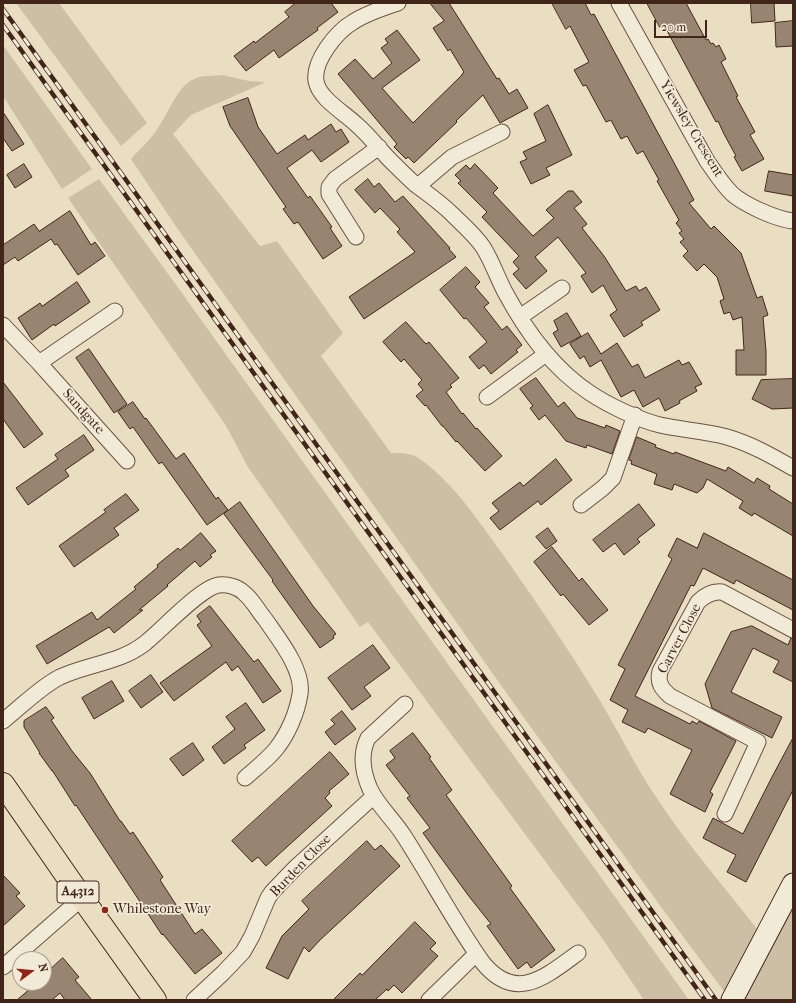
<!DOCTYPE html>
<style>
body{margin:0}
#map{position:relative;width:796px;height:1003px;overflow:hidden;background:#e9dec2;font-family:"IM FELL French Canon",serif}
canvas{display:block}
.frame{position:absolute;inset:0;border:4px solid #412519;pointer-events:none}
.north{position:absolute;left:12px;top:951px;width:40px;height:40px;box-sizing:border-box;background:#f1ead7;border:1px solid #ab9b8b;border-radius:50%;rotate:74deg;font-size:11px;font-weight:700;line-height:16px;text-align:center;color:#412519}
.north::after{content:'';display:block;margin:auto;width:14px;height:18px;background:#8f2418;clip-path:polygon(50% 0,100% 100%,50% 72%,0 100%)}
.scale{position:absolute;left:654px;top:20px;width:53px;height:18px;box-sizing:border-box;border:2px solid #412519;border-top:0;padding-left:5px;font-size:12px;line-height:14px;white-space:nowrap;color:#412519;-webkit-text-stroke:3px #f1ead7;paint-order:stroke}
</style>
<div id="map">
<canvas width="796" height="1003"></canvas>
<div class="frame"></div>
<div class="north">N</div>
<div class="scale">20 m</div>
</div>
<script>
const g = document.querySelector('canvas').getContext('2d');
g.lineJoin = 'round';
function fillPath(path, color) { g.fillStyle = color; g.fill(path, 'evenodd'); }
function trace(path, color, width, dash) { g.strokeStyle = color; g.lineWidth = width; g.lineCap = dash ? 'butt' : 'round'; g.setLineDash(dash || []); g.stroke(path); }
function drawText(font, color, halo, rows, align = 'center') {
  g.font = font + ' "IM FELL French Canon",serif'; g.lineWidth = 3.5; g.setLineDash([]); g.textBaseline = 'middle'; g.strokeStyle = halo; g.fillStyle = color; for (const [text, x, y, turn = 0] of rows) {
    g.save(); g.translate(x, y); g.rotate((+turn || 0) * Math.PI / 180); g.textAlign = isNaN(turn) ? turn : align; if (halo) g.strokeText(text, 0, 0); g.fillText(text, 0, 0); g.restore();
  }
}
const green = new Path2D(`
 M16 3H59L147 123 121 146Z
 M3 45 92 169 62 189 3 96Z
 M222 75 249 81 266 82 191 115 173 134 260 246 277 241 343 333 321 356 391 453C401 453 412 453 420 459 455 484 479 522 504 556 537 603 569 650 599 699 619 732 635 766 656 797 686 843 723 885 757 929L726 994 664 911 527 722 177 228 131 159C139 150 149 141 156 131 167 116 177 86 194 79 202 75 214 76 222 75Z
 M99 179 179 289 689 1000H644L602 938 368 622 360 627 248 467 225 424 68 198Z
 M791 911 793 914V1000H743Z`);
const building = new Path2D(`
 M296 3H331L338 12 317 28 318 30 279 58 274 50 246 71 234 56 254 41 255 43 289 17 285 12Z
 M430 3H449L497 79 499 78 509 94 517 89 528 108 500 123 483 95 456 121 457 122 414 163 408 157 406 159 394 147 397 144 338 74 355 59 373 79 392 63 381 48 388 43 385 39 397 30 420 60 382 88 413 123 462 75V74L464 72 450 49 448 51 433 28 444 21Z
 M552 3H585L591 15 594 14 694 200 689 203 711 229 714 226 741 253 757 298 762 296 768 315 763 317 766 351V375H736V350H744L742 317 733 320 730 312 724 314 720 301 724 299 717 277 704 264 697 271 683 256 688 251 680 242 684 239 679 233 682 231 676 223 679 220 657 181 659 180 643 151 637 154 627 136 621 139 611 120 606 122 586 85 583 86 574 70 589 62 570 26 566 29Z
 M647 3H686L706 40 708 39 711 44 713 43 716 47 719 45 726 59 721 62 738 96 736 97 755 132 750 135 764 159 742 171 734 157 736 156 724 134 718 121 716 122 664 25 660 27Z
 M751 3H774L775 21 752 23Z
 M793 21V46L776 47 775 23Z
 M248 98 258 127 277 154 305 135 308 140 331 124 336 132 341 129 349 142 321 162 312 150 287 168 308 198 310 196 332 227 330 228 342 246 323 259 298 222 294 224 283 209 286 207 230 126 223 107Z
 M548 105 572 155 546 168 550 175 531 184 520 162 527 159 523 152 546 141 534 114Z
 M3 112 24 144 12 151 3 138Z
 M24 164 32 177 15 188 7 175Z
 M475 164 498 188 493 193 533 236 554 218 546 210 568 191H573L582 202 574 208 587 224 582 228 604 256 626 291 636 286 639 291 646 287 660 310 641 322 643 325 624 337 610 315 617 310 603 285 592 293 581 276 586 273 558 237 535 257 547 271 526 289 513 274 519 269 513 262 519 256 482 217 487 212 458 183 461 181 455 175 466 165 470 169Z
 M769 171 793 175V196L765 191Z
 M368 179 374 187 379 183 395 202 403 196 450 248 449 249 456 257 364 319 349 297 415 252 397 232 400 229 380 208 375 213 355 190Z
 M70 211 91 245 95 242 105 256 78 275 57 244 55 245 51 239 18 261 15 257 3 265V245L34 224 39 231Z
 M466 267 480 282 475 287 489 303 484 307 502 330 507 326 522 345 516 350 518 352 491 374 484 365 479 369 469 357 487 342 466 318 464 319 440 290Z
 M77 282 90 302 55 326 54 324 32 340 18 318 40 303 42 306Z
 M567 313 581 336 561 347 553 333 558 330 554 321Z
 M406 322 426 344 429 342 459 378 450 385 452 387 446 392 462 414 463 413 476 429 477 428 502 456 485 471 457 441 456 442 443 426H442L426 405 425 406 416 396 423 390 418 384 422 380 404 359 401 362 383 342Z
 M588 333 601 354 617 343 632 367 638 364 645 378 679 360 682 365 689 362 702 384 695 387 697 391 679 401 680 403 665 411 659 398 643 407 634 390 621 397 601 360 590 367 584 356 580 359 570 344Z
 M89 349 127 404 114 413 76 358Z
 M536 378 558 407 564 402 577 418 605 428 606 425 620 431 612 454 587 445 586 448 566 441 545 415 539 420 530 408 533 406 520 389Z
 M793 379V408L772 409 752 399 761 380Z
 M3 382 43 434 24 448 3 419Z
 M133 402 145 419 146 418 176 459 184 453 216 499 218 497 228 510 207 525 162 462 159 464 133 427 130 429 118 412Z
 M84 435 94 450 65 470 69 476 28 505 16 488 58 459 55 455Z
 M637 437 656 445 655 447 674 454 675 452 726 471 728 467 754 483 757 478 770 486 769 489 793 504V536L754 513 752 516 739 508 743 501 707 479 703 488 697 493 674 484 672 490 654 484 657 474 631 464 632 461 629 460Z
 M556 459 572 480 541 505 538 501 500 530 490 518 499 511 492 503 520 482 523 486Z
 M126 494 139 510 114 528 119 535 74 567 59 546 106 512 104 510Z
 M240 502 313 606 336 634 333 636 334 638 320 648 272 581 273 580 224 514Z
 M639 504 655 525 637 539 640 542 624 555 615 543 603 552 593 540Z
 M548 528 557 541 546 549 536 537Z
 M201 533 216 551 210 555 212 557 200 567 195 561 167 585 168 586 139 610H143L114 633 109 627 47 664 36 646 92 612 97 620 136 589 134 587 158 567 157 565 178 548 180 550Z
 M704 533 793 580V610L736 580 734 584 703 568 694 586 691 585 635 696 690 724 692 721 697 724 699 721 736 741 710 792 713 794 705 812 670 794 692 750 648 728 645 733 622 722 628 710 610 700 625 669 618 665 672 559 668 556 677 538 697 548Z
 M552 547 579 581 582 578 608 610 589 625 563 594 561 596 534 562Z
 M210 606 254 662 258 659 281 691 263 703 238 666 232 671 226 662 174 701 160 683 212 646 197 625 201 622 197 616Z
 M752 626 788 645 791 638 793 639V682L773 672 779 661 753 648 731 692 782 717 772 738 712 708 705 684 731 632Z
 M373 645 390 668 364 687 371 696 352 710 328 678Z
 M151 675 163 692 141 708 129 691Z
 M112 681 124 701 94 719 82 698Z
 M246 703 265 730 244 745 246 748 224 764 212 747 235 729 226 717Z
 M46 707 54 718 51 720 72 751 90 773 120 821H121L130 834 133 832 163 877 160 880 195 934 202 929 222 953 195 974 163 934 162 935 76 805 75 806 52 770V771L39 753H40L24 727V721Z
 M342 711 356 729 335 745 325 732 335 724 331 720Z
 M413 733 431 757 429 758 452 790 446 795 512 886 510 888 555 950 531 968 527 962 518 969 510 958 487 926 491 924 468 895 423 833 430 828 407 798 410 796 386 765 395 758 390 751Z
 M793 738V790L746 882 727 872 736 855 703 838 713 818 743 834 772 777Z
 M193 743 204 760 183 776 170 759Z
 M330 752 349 774 329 791 330 793 325 798 332 806 266 866 258 857 252 862 232 841Z
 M367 841 375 850 381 845 400 866 320 940 309 952 304 947 288 979 266 968 282 936 309 909 302 901Z
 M3 875 20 893 16 896 25 906 3 926Z
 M415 922 436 943 430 949 438 956 402 993 394 985 388 991 387 989 375 1000H333L360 973 362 975Z
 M63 958 79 977 75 980 92 1000H65L60 993 52 1000H17L37 983H44V975Z`);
const street = new Path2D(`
 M398 3C383 8 367 13 353 22 336 32 313 61 316 81 319 99 345 113 357 125 371 137 381 152 394 164 401 171 408 178 416 185 428 194 441 203 452 214 462 224 475 235 483 247 492 261 497 277 505 292 526 331 552 368 590 393 608 405 639 420 660 425 682 430 705 431 727 437 751 444 772 456 793 468
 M619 3 707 161C715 172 725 189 736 197 750 207 776 219 793 221
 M418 186 452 157 502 132
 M356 237 329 194V187L335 179 379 147
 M520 317 562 288
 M3 325 39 363 127 461
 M39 363 115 311
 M487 397 546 354
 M581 505 603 488 613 478 635 415
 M405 704 368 738C360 754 363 773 370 789 378 806 394 820 404 836 431 878 454 922 483 963 516 1003 545 977 578 953
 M3 721C21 707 40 687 60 677 88 664 119 663 144 644 161 631 201 587 219 585 228 584 238 587 244 593 253 600 258 611 265 619 278 638 304 670 300 694 297 713 288 734 276 749 267 760 255 769 245 778
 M725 814 758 742 670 696C662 689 657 683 660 671L698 602C705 595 712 591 722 592L793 630
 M3 967 82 898
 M194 1000 223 973 243 952 252 936 268 898 272 892 296 867 374 796
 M429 1000 476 954`);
const secondary = new Path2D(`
 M732 1000 793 884`);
const primary = new Path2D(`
 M3 784 82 898 155 1000`);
const rail = new Path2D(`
 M3 9 716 1000
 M3 25 705 1000`);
const markers = [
 [105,910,4,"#8f2418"]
];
const shields = [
 [78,892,42]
];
const shieldNames = [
 ["A4312",78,892]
];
const streetNames = [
 ["Yiewsley Crescent",691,129,59],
 ["Sandgate",83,412,48],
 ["Carver Close",680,639,-62],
 ["Burden Close",301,866,-46]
];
const poiNames = [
 ["Whilestone Way",113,910]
];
fillPath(green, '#ccbfa5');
fillPath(building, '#988571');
trace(building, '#412519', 1);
trace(street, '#6b5343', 17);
trace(secondary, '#412519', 23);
trace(primary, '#412519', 24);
trace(street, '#f1ead7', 15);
trace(secondary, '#f1ead7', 21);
trace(primary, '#e9dec2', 22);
trace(rail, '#412519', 4.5);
trace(rail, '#f1ead7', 3, [9]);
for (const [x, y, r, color] of markers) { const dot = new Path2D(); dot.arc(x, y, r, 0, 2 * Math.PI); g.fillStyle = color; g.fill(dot); trace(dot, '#f1ead7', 1.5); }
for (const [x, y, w] of shields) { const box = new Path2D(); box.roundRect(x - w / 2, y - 11, w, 22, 3); g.fillStyle = '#f1ead7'; g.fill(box); trace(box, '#412519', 1); }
drawText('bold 13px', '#412519', null, shieldNames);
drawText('14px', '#412519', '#f1ead7', streetNames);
drawText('14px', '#412519', '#f1ead7', poiNames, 'left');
</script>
